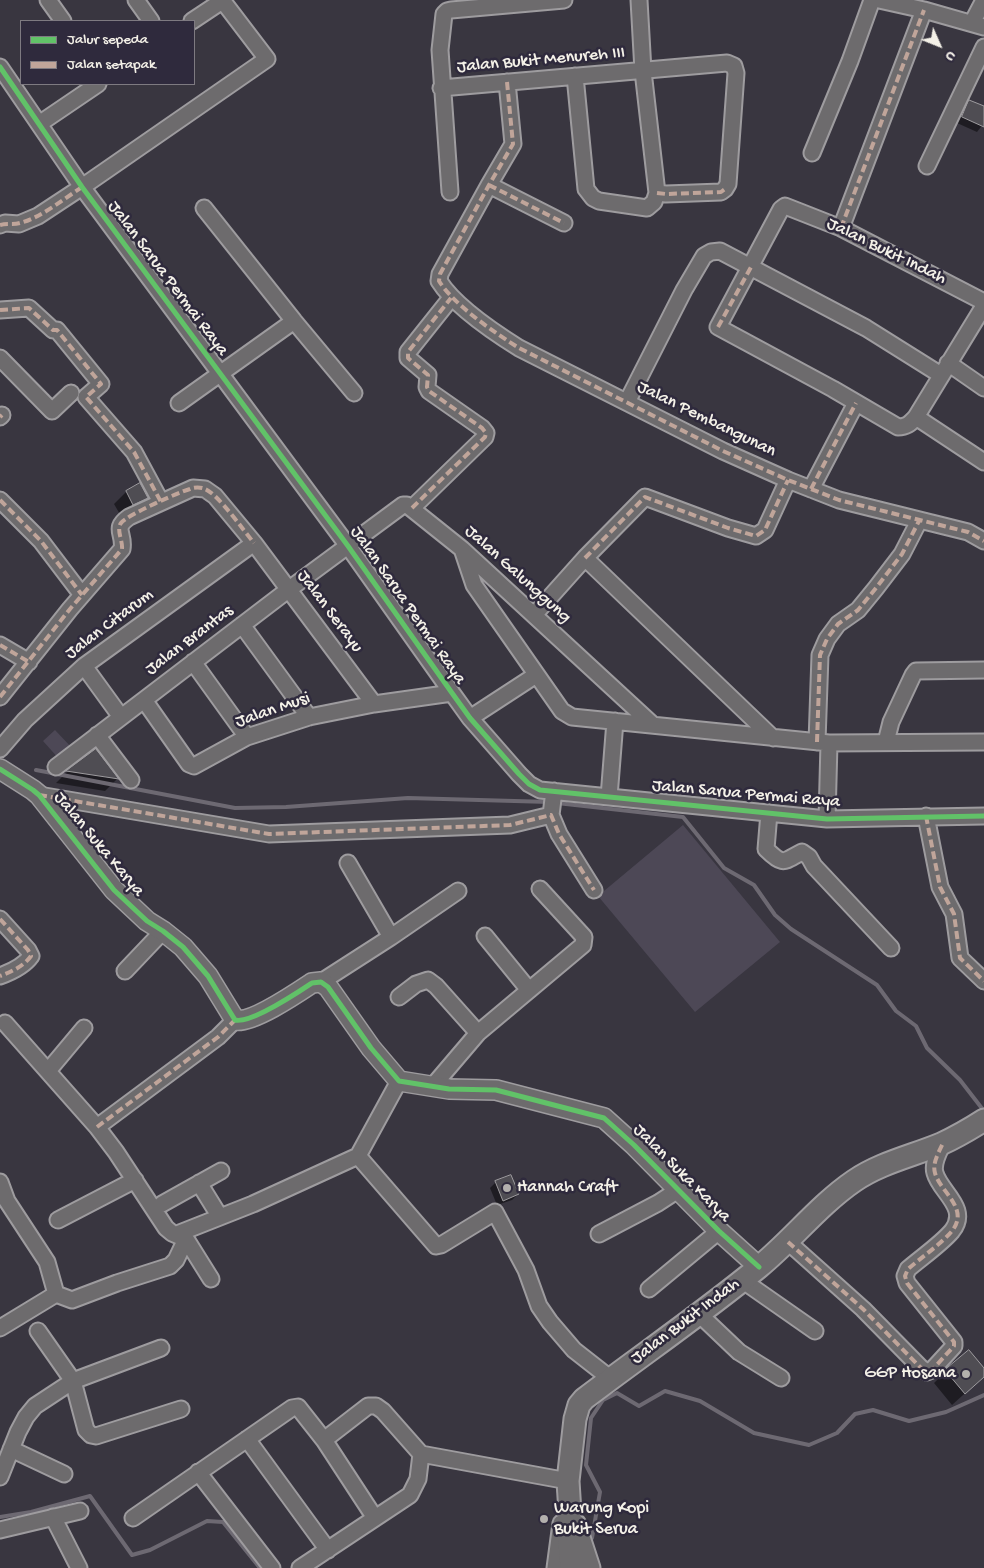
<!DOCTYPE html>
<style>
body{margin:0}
#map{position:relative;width:984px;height:1568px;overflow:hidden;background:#393640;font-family:"Gochi Hand",sans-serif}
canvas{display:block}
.legend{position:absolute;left:20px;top:20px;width:175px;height:65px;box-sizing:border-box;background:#2f2a3d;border:1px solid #7e7a81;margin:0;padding:6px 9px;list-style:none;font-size:15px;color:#f4f1e8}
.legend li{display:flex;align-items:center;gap:10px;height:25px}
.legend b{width:25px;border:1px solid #7e7a81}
.north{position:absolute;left:914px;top:20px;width:50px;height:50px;-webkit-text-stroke:4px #2f2a3d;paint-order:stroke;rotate:134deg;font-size:14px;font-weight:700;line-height:20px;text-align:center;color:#f4f1e8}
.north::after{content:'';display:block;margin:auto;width:18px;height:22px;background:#f4f1e8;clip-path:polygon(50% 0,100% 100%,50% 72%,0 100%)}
</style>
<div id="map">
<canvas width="984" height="1568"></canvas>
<ul class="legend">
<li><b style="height:6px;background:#61c268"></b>Jalur sepeda</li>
<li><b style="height:6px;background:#c0a59a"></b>Jalan setapak</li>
</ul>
<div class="north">U</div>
</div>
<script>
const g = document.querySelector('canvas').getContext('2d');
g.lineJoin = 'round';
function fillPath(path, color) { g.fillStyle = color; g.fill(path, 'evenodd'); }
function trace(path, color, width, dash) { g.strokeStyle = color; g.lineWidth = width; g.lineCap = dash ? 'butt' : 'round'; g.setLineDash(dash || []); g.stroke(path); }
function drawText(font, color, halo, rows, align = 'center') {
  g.font = font + ' "Gochi Hand",sans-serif'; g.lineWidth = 5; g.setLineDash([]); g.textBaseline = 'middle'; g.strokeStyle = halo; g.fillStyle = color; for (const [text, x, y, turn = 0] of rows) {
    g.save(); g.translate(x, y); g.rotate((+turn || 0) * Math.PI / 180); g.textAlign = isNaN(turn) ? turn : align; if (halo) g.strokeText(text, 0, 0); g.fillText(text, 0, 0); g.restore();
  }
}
const green = new Path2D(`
 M55 730 73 749 60 760 43 741Z
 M683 825 780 942 695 1012 598 896Z`);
const shadow = new Path2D(`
 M970 101 984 107V123L977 132 957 123 964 107Z
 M140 485 147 498 135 510 121 516 114 504 126 492Z
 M95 750 117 779 105 791 56 783 67 772Z
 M496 1182 518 1194 512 1200 497 1205 490 1188Z
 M984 1370V1376L952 1405 934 1383 946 1371Z`);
const stream = new Path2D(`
 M36 770 235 808 286 807 408 798 550 802
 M557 803 683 817 724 868 754 885 775 915 791 929 877 985 896 1011 916 1026 927 1048 960 1080 984 1111
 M0 1517 31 1512 90 1496 132 1555 150 1550 207 1521 223 1522 260 1568
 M592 1538 600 1492 586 1465 591 1418 603 1400 617 1393 639 1406 665 1391 700 1401 754 1433 809 1445 837 1433 855 1414 873 1410 909 1421 946 1412 984 1395`);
const building = new Path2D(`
 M969 100 984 106V127L962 117Z
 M140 483 148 498 133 505 126 491Z
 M96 749 119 779 66 771Z
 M511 1175 519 1194 503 1201 495 1181Z
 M969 1350 984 1368V1377L965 1394 945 1370Z`);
const minor = new Path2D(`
 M48 0 63 21
 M136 0 151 21
 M879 0 924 10 984 27
 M192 21 222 1
 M972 23 984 0
 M0 67 82 187 348 546 452 693 470 718 519 774 529 784 540 790 827 819 984 816
 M575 76 586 189 593 198 599 201 647 208 654 202 657 193 643 71 639 0
 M507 82 513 144 489 185 440 274 439 281C454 305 495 333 519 348L723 451 788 480 839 500 968 532 984 541
 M441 88 727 63 734 66 736 73 728 184 725 189 721 192 666 194 657 193
 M39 124 98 84
 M812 153 850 61 872 0
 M927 166 984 47
 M489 185 564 223
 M450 192 440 50 444 14 447 11 451 10 564 0
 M204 208 294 321 354 393
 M0 225 5 223 19 224 38 216 82 187 267 59 222 0
 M841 228 924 10
 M984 302 841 228 785 206 781 209 718 327 833 389 898 427C906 427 910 424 916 417L984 306
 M0 310 29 308 53 330H57L101 384 86 397 134 452 161 502
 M0 358 52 411 71 393
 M948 363 984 388
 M627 402 684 290 704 256 711 252 720 251 866 328 941 375
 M179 403 294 321
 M0 417 2 415
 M916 417 984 462
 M811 489 856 403
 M0 500 41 541 82 595
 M412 508 485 437 486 433 482 428 429 391 427 387 428 375 408 358V352L451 298
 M462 549 474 585 562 711 572 717 829 743 984 742
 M585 558 773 738
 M534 615 585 558 645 497 728 528 756 536 765 530 788 480
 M242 625 309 717
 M0 645 29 662
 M193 662 247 737
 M84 666 121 717
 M0 697 70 609 122 549C125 533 112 529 129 517L193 488 205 489 215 496 254 543 374 704
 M144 700 189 764 194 766 247 737 309 717 374 704 452 693
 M470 718 536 675
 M97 735 131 780
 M817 742 820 655 827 639 838 624 858 610 876 588 902 554 919 521
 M886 742 891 722 913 675 916 671 984 670
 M0 749 25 720 84 666 254 543
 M56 767 288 590 403 505H407L462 549 653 725
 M554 791 551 815 559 834 594 890
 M39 795 269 834 510 825 551 815
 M609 797 615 721
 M769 813 766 849C784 867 784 861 802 852L809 857 814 866 891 948
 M926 816 940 887 954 914 960 958 984 981
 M827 819 829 743
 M348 863 391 937
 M0 919 28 950 31 956C24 966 11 972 0 976
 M485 936 529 990
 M125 971 163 931
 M321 982 391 937 458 891
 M399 997 416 984 428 980 436 986 478 1033
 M5 1023 97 1127 116 1152 166 1228 172 1233 186 1239 211 1279
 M48 1071 84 1028
 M432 1087 478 1033 583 945 584 937 540 889
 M97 1127 218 1037 235 1020
 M358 1156 436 1246 441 1245 495 1212 526 1270 539 1306 550 1322 574 1350 611 1379
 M358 1156 399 1081
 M0 1182 7 1201 47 1262 56 1294 72 1300 117 1283 170 1266 176 1260 186 1239
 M199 1183 220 1217
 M162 1204 221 1171
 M58 1220 135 1180
 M177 1234 253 1204 358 1156
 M599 1234 658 1203 678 1190
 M788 1242 863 1309 921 1368 927 1372 932 1370 954 1346V1342L907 1283 905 1276 908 1269C922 1257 941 1244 952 1231 970 1208 940 1192 935 1173 932 1163 939 1152 943 1143
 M742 1280 815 1331
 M649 1289 719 1231
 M698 1313 739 1352 781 1378
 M0 1328 56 1294
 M38 1331 73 1381 86 1430 91 1435 96 1436 181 1409
 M247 1439 328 1550
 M324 1440 368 1406H376L383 1411 421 1454 568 1481 566 1490
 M11 1449 64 1474
 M198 1472 272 1568
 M0 1477 18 1432 26 1417 35 1406 73 1381 161 1348
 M53 1517 79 1568
 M133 1518 292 1408 298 1407 324 1440 375 1518
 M0 1530 80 1511
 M300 1568 410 1495 418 1479 421 1454
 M555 1568 561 1523`);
const tertiary = new Path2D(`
 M0 769 33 790 39 795 114 890 147 921 163 931 183 947 208 976 235 1020C251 1024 297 993 312 983L321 982 328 987 371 1048 399 1081 449 1089 496 1090 604 1118 634 1145 719 1231 759 1267`);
const secondary = new Path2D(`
 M575 1525 589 1568
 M571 1568 569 1542 570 1513 568 1481 575 1419 579 1405 584 1399C642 1355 703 1313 759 1267 792 1240 819 1205 854 1181 880 1163 912 1156 941 1144 956 1137 970 1129 984 1120`);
const quiet = new Path2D(`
 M507 82 513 144 489 185 440 274 439 281C454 305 495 333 519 348L723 451 788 480 839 500 968 532 984 541
 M489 185 564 223
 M657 193 666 194 721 192 725 189
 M0 225C7 223 13 225 20 223 40 218 64 199 82 187
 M841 228 924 10
 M0 310 29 308 53 330H57L101 384 86 397 134 452 161 502
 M718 327 751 267
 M0 417 2 415
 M811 489 856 403
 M0 500 41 541 82 595
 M412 508 485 437 486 433 482 428 429 391 427 387 428 375 408 358V352L451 298
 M585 558 645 497 728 528 756 536 765 530 788 480
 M0 645 29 662
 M0 697 70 609 122 549C123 541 116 530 121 523 127 515 179 492 190 489 194 487 201 487 205 489 218 494 244 531 254 543
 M817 742 820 655 827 639 838 624 858 610 876 588 902 554 919 521
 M39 795 269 834 510 825 551 815 559 834 594 890
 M926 816 940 887 954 914 960 958 984 981
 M0 919 28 950 31 956C24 966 11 972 0 976
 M97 1127 218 1037 235 1020
 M788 1242 863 1309 921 1368 927 1372 932 1370 954 1346V1342L907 1283 905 1276 908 1269C922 1257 941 1244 952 1231 970 1208 940 1192 935 1173 932 1163 939 1152 943 1143`);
const cycleway = new Path2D(`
 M0 67 82 187 348 546 452 693 470 718 519 774 529 784 540 790 827 819 984 816
 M0 769 33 790 39 795 114 890 147 921 163 931 183 947 208 976 235 1020C251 1024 297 993 312 983L321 982 328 987 371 1048 399 1081 449 1089 496 1090 604 1118 634 1145 719 1231 759 1267`);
const markers = [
 [507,1188,5,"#b3b0ad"],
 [966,1374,5,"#b3b0ad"],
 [544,1519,5,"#b3b0ad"]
];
const streetNames = [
 ["Jalan Bukit Menureh III",541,61,-5],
 ["Jalan Bukit Indah",886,252,26],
 ["Jalan Sarua Permai Raya",167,279,53],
 ["Jalan Pembangunan",706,420,26],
 ["Jalan Galunggung",517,575,42],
 ["Jalan Sarua Permai Raya",407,606,55],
 ["Jalan Serayu",329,612,53],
 ["Jalan Citarum",110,625,-37],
 ["Jalan Brantas",190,641,-37],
 ["Jalan Musi",273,711,-19],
 ["Jalan Sarua Permai Raya",746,795,5],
 ["Jalan Suka Karya",98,845,50],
 ["Jalan Suka Karya",681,1174,45],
 ["Jalan Bukit Indah",686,1322,-37]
];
const poiNames = [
 ["Hannah Craft",517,1188],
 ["GGP Hosana",956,1374,"right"],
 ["Warung Kopi",554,1509],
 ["Bukit Serua",554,1530]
];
fillPath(green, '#4d4856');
fillPath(shadow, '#0007');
trace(stream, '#6d6972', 4);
fillPath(building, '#4f4d53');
trace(building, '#9e9c9f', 1);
trace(minor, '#9e9c9f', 19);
trace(tertiary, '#9e9c9f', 22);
trace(secondary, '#9e9c9f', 25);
trace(minor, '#6d6b6d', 15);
trace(tertiary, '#6d6b6d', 19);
trace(secondary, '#6d6b6d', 21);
trace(quiet, '#c0a59a', 4, [8, 4]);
trace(cycleway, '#61c268', 5);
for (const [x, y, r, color] of markers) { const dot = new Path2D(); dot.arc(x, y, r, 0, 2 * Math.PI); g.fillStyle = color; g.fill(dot); trace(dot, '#2f2a3d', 2); }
drawText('18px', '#f4f1e8', '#2f2a3d', streetNames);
drawText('18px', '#f4f1e8', '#2f2a3d', poiNames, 'left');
</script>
